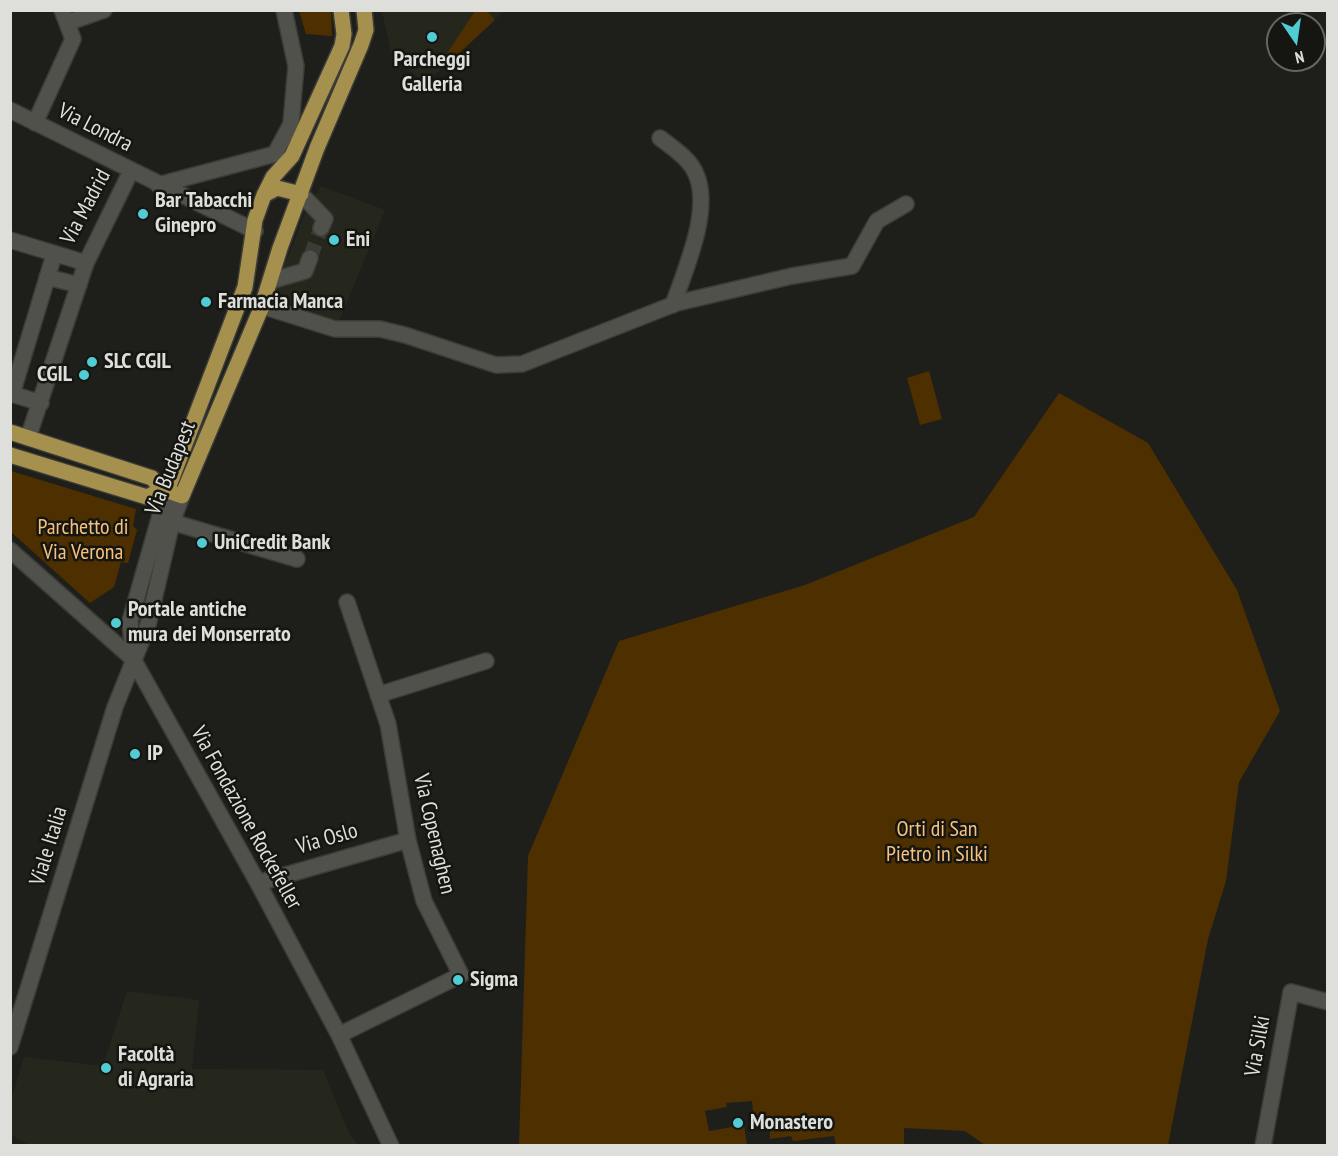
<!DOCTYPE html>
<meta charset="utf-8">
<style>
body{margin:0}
#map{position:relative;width:1338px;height:1156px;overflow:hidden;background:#1e1f1a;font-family:"PT Sans Narrow",sans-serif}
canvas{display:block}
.frame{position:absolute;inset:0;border:12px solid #dededb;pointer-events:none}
.north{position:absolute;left:1266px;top:12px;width:60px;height:60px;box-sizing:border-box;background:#151511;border:2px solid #656562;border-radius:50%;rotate:167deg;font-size:16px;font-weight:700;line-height:24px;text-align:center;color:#dededb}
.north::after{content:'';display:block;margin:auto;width:21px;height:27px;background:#51ccd4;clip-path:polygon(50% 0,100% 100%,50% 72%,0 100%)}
</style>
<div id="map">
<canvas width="1338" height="1156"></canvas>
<div class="frame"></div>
<div class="north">N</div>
</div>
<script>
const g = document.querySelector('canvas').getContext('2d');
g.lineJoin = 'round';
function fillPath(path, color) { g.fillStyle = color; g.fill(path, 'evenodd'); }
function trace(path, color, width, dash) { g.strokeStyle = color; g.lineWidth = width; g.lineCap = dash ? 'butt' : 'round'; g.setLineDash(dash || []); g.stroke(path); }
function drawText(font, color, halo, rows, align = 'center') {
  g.font = font + ' "PT Sans Narrow",sans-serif'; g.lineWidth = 5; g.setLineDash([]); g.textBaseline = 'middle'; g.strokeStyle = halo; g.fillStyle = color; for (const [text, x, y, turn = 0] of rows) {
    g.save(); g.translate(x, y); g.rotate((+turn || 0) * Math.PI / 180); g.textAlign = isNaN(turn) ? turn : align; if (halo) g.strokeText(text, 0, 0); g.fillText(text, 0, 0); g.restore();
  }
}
const built = new Path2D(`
 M382 11H504L425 84 391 53Z
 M321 186 385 210 338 324 272 298 305 213Z
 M127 991 199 1000 192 1069 323 1070 349 1133 358 1145 31 1146 11 1135V1100L24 1057 103 1066Z`);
const green = new Path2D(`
 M299 11H331L332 36 306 34Z
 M475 11H487L495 20 442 69 438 67Z
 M929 371 942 419 920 425 907 378Z
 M1059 393 1148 443 1237 590 1280 711 1239 782 1226 881 1208 939 1168 1145H985L965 1131 904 1128V1145H836L834 1136 793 1141 791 1136 770 1139 769 1121 754 1122 752 1101 726 1103 727 1107 705 1111 709 1131 744 1125 747 1145H519L528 856 619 641 805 585 974 517Z
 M11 471 136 509 133 526 137 530 128 563 121 562 114 587 90 603 11 532Z`);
const minorTunnel = new Path2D(`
 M310 258 321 228`);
const minor = new Path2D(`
 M67 23 104 10
 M10 110 255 231
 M35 123 73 39 62 10
 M660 138C673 148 690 159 696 174 712 210 685 270 673 305
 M158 185 275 154 291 124 296 66 284 10
 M301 194 325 219 321 228
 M10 240 86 263
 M47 277 79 285
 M270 281 305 271 310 258
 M262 306 335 329H380L405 335 496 365 522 364 677 303 792 276 852 266 877 221 906 204
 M41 403 12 394 54 255
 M28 438 86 263 131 171
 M172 522 297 559
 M10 550 133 659 258 883 339 1035 391 1146
 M133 656 130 621 167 491
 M378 695 486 661
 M258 883 408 840
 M339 1035 461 975 424 901 408 840 388 724 347 602
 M10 1047 115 707 148 625 172 522 182 496
 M1263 1146 1291 992 1328 1002`);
const major = new Path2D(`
 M264 195 277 188 301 194
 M10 432 152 478 162 489 182 496 262 306 280 248 317 148 361 45 366 30 364 10
 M10 455 147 497 162 489
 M167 491 245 287 255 220 264 195 273 177 292 156 342 46 344 34 341 10`);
const markers = [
 [432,37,6,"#51ccd4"],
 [143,214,6,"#51ccd4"],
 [334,240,6,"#51ccd4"],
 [206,302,6,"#51ccd4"],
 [92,362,6,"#51ccd4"],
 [84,375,6,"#51ccd4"],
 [202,543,6,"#51ccd4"],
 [116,623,6,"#51ccd4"],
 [135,754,6,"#51ccd4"],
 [458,980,6,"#51ccd4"],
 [106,1068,6,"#51ccd4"],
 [738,1123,6,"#51ccd4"]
];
const poiNames = [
 ["Parcheggi",432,60,"center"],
 ["Galleria",432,85,"center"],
 ["Bar Tabacchi",155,201],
 ["Ginepro",155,226],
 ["Eni",346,240],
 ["Farmacia Manca",218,302],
 ["SLC CGIL",104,362],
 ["CGIL",72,375,"right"],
 ["UniCredit Bank",214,543],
 ["Portale antiche",128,610],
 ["mura dei Monserrato",128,635],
 ["IP",147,754],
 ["Sigma",470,980],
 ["Facoltà",118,1055],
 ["di Agraria",118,1080],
 ["Monastero",750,1123]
];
const streetNames = [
 ["Via Londra",95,128,27],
 ["Via Madrid",86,207,-62],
 ["Via Budapest",171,468,-68],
 ["Via Fondazione Rockefeller",246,818,61],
 ["Via Copenaghen",434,834,77],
 ["Via Oslo",327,839,-16],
 ["Viale Italia",49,846,-73],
 ["Via Silki",1258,1046,-80]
];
const parkNames = [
 ["Parchetto di",83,528],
 ["Via Verona",83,553],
 ["Orti di San",937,830],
 ["Pietro in Silki",937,855]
];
fillPath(built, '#26271c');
fillPath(green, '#4e3000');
trace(minorTunnel, '#3b3c37', 15, [15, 8]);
trace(minor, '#3b3c38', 18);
trace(major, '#3b3c38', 18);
trace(minor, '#51514c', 15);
trace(major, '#a5904d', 15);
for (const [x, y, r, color] of markers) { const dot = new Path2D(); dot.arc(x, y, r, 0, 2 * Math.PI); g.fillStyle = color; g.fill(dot); trace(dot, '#151511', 2); }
drawText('bold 22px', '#dededb', '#151511', poiNames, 'left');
drawText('22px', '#dededb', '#151511', streetNames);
drawText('22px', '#f7c17b', '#151511', parkNames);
</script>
